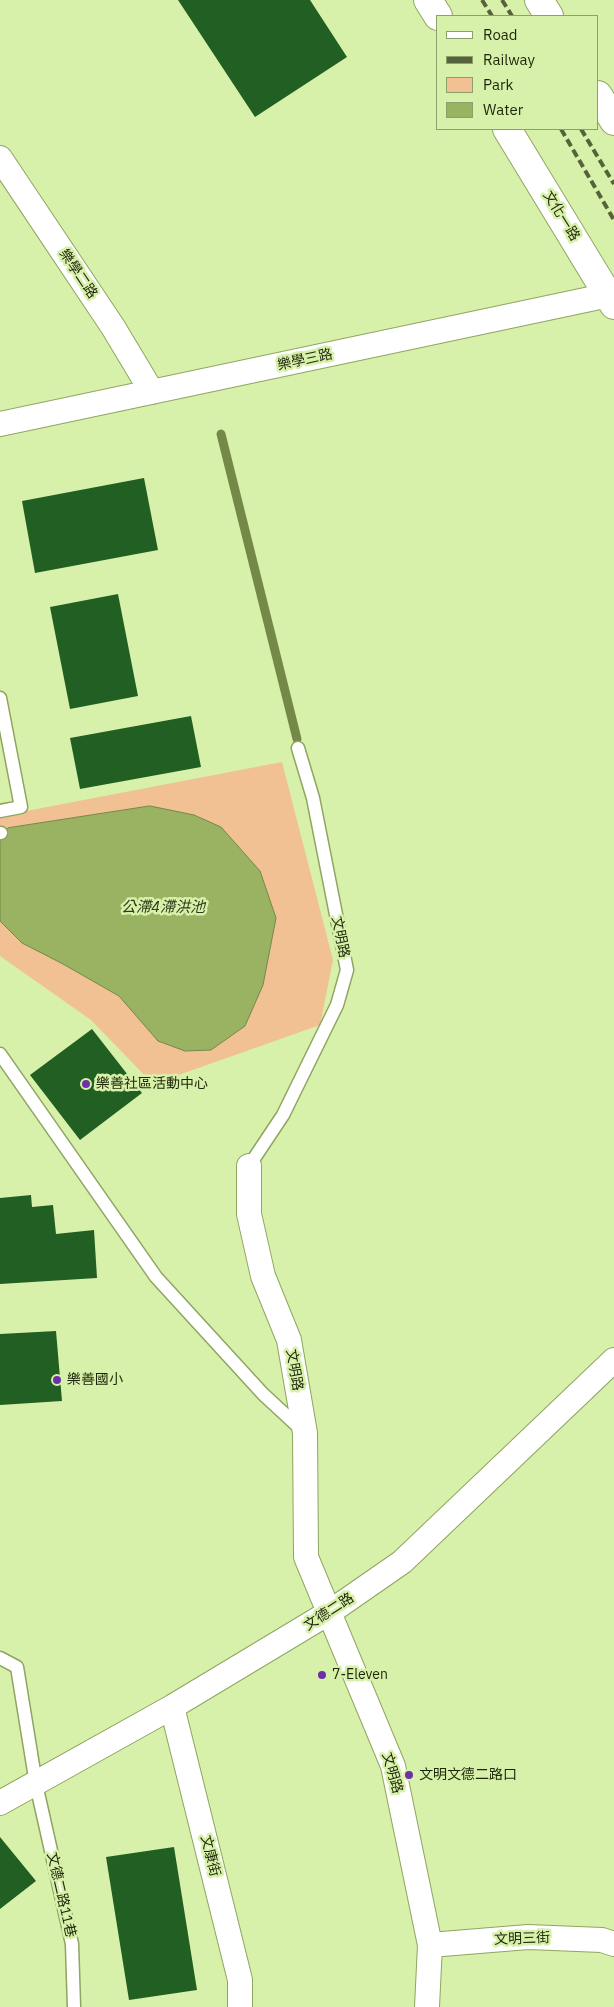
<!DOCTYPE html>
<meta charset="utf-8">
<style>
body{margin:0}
#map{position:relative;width:614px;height:2007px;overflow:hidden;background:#d8f1aa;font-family:"IBM Plex Sans",sans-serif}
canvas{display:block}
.legend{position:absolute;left:436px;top:15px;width:162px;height:115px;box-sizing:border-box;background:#d8f1aa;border:1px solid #8d9f6a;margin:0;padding:6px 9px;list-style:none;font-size:15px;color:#1d2509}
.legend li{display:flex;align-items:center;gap:10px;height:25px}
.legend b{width:25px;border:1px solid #8d9f6a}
</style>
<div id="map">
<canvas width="614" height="2007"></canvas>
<ul class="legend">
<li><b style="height:6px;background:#fff"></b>Road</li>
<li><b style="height:6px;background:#56633a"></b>Railway</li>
<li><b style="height:14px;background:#f1c093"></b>Park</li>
<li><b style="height:14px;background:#99b362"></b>Water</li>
</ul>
</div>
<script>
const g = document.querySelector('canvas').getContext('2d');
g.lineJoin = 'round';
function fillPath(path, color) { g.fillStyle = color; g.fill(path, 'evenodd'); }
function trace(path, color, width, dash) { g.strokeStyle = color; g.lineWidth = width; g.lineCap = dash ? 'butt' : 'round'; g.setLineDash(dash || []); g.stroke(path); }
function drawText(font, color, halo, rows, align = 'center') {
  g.font = font + ' "IBM Plex Sans","Noto Sans TC",sans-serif'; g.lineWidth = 5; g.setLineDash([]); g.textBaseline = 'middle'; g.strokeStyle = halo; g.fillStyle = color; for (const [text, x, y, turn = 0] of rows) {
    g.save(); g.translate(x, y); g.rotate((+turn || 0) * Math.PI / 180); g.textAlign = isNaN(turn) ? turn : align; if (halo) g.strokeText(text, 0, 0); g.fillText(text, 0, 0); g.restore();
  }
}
const green = new Path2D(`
 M282 762 333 960 320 1025 153 1084 91 1020 0 956V816Z`);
const water = new Path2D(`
 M150 806 194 815 221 827 260 871 276 918 263 985 245 1026 211 1050 185 1051 158 1041 119 996 63 964 22 943 0 921V834L8 828Z`);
const stream = new Path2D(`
 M221 434 297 739`);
const building = new Path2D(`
 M178 0H310L347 57 255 117Z
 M144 478 158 550 35 573 22 501Z
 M118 594 138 696 70 709 50 607Z
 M191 716 201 767 80 789 70 738Z
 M92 1029 142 1093 80 1140 30 1075Z
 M31 1195 32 1207 53 1205 56 1234 94 1230 97 1278 0 1284V1198Z
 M56 1331 62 1401 0 1405V1334Z
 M0 1837 36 1881 0 1909Z
 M174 1847 197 1990 129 2000 106 1857Z`);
const lane = new Path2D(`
 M0 698 21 807 0 811
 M0 833H1
 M0 1054 156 1277 263 1394 303 1431
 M249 1166 283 1115 337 1005 347 970 313 798 298 748
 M0 1658 17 1667 36 1784 72 1944 74 2007`);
const street = new Path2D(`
 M0 158 113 327 152 392
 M0 424 609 295
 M249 1166V1214L263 1276 289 1340 305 1433 306 1557 393 1766 430 1945 427 2007
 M172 1707 240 1980V2007
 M0 1803 172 1707 330 1612 402 1562 614 1360
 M430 1945 528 1937 602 1940 614 1944`);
const secondary = new Path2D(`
 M428 0 438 16
 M539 0 549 16
 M598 95 614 121
 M507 129 614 305`);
const rail = new Path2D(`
 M482 0 492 16
 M502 0 512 16
 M561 129 614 220
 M581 129 614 184`);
const markers = [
 [86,1084,5,"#6d30a6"],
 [57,1380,5,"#6d30a6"],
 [322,1675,5,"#6d30a6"],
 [409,1775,5,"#6d30a6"]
];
const streetNames = [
 ["文化一路",561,216,58],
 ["樂學二路",78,274,56],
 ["樂學三路",305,360,-12],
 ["文明路",340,937,79],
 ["文明路",294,1370,80],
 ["文德二路",329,1612,-33],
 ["文明路",392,1773,74],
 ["文康街",210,1856,76],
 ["文德二路11巷",61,1895,77],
 ["文明三街",522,1939,-2]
];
const poiNames = [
 ["樂善社區活動中心",96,1084],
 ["樂善國小",67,1380],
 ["7-Eleven",332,1675],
 ["文明文德二路口",419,1775]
];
const waterNames = [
 ["公滯4滯洪池",163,908]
];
fillPath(green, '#f1c093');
fillPath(water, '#99b362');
trace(water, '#748847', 1);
trace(stream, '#748847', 9);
fillPath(building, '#225f23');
trace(lane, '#8fa561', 15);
trace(street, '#8fa561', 26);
trace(secondary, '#8fa561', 30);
trace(lane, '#fff', 12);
trace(street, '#fff', 24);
trace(secondary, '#fff', 28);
trace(rail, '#56633a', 4, [8, 4]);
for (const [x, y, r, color] of markers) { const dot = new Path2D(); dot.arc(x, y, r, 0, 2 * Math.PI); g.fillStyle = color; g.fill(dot); trace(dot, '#d8f1aa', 2); }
drawText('14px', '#1d2509', '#d8f1aa', streetNames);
drawText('14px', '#1d2509', '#d8f1aa', poiNames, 'left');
drawText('italic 15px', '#2e3916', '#d8f1aa', waterNames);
</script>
